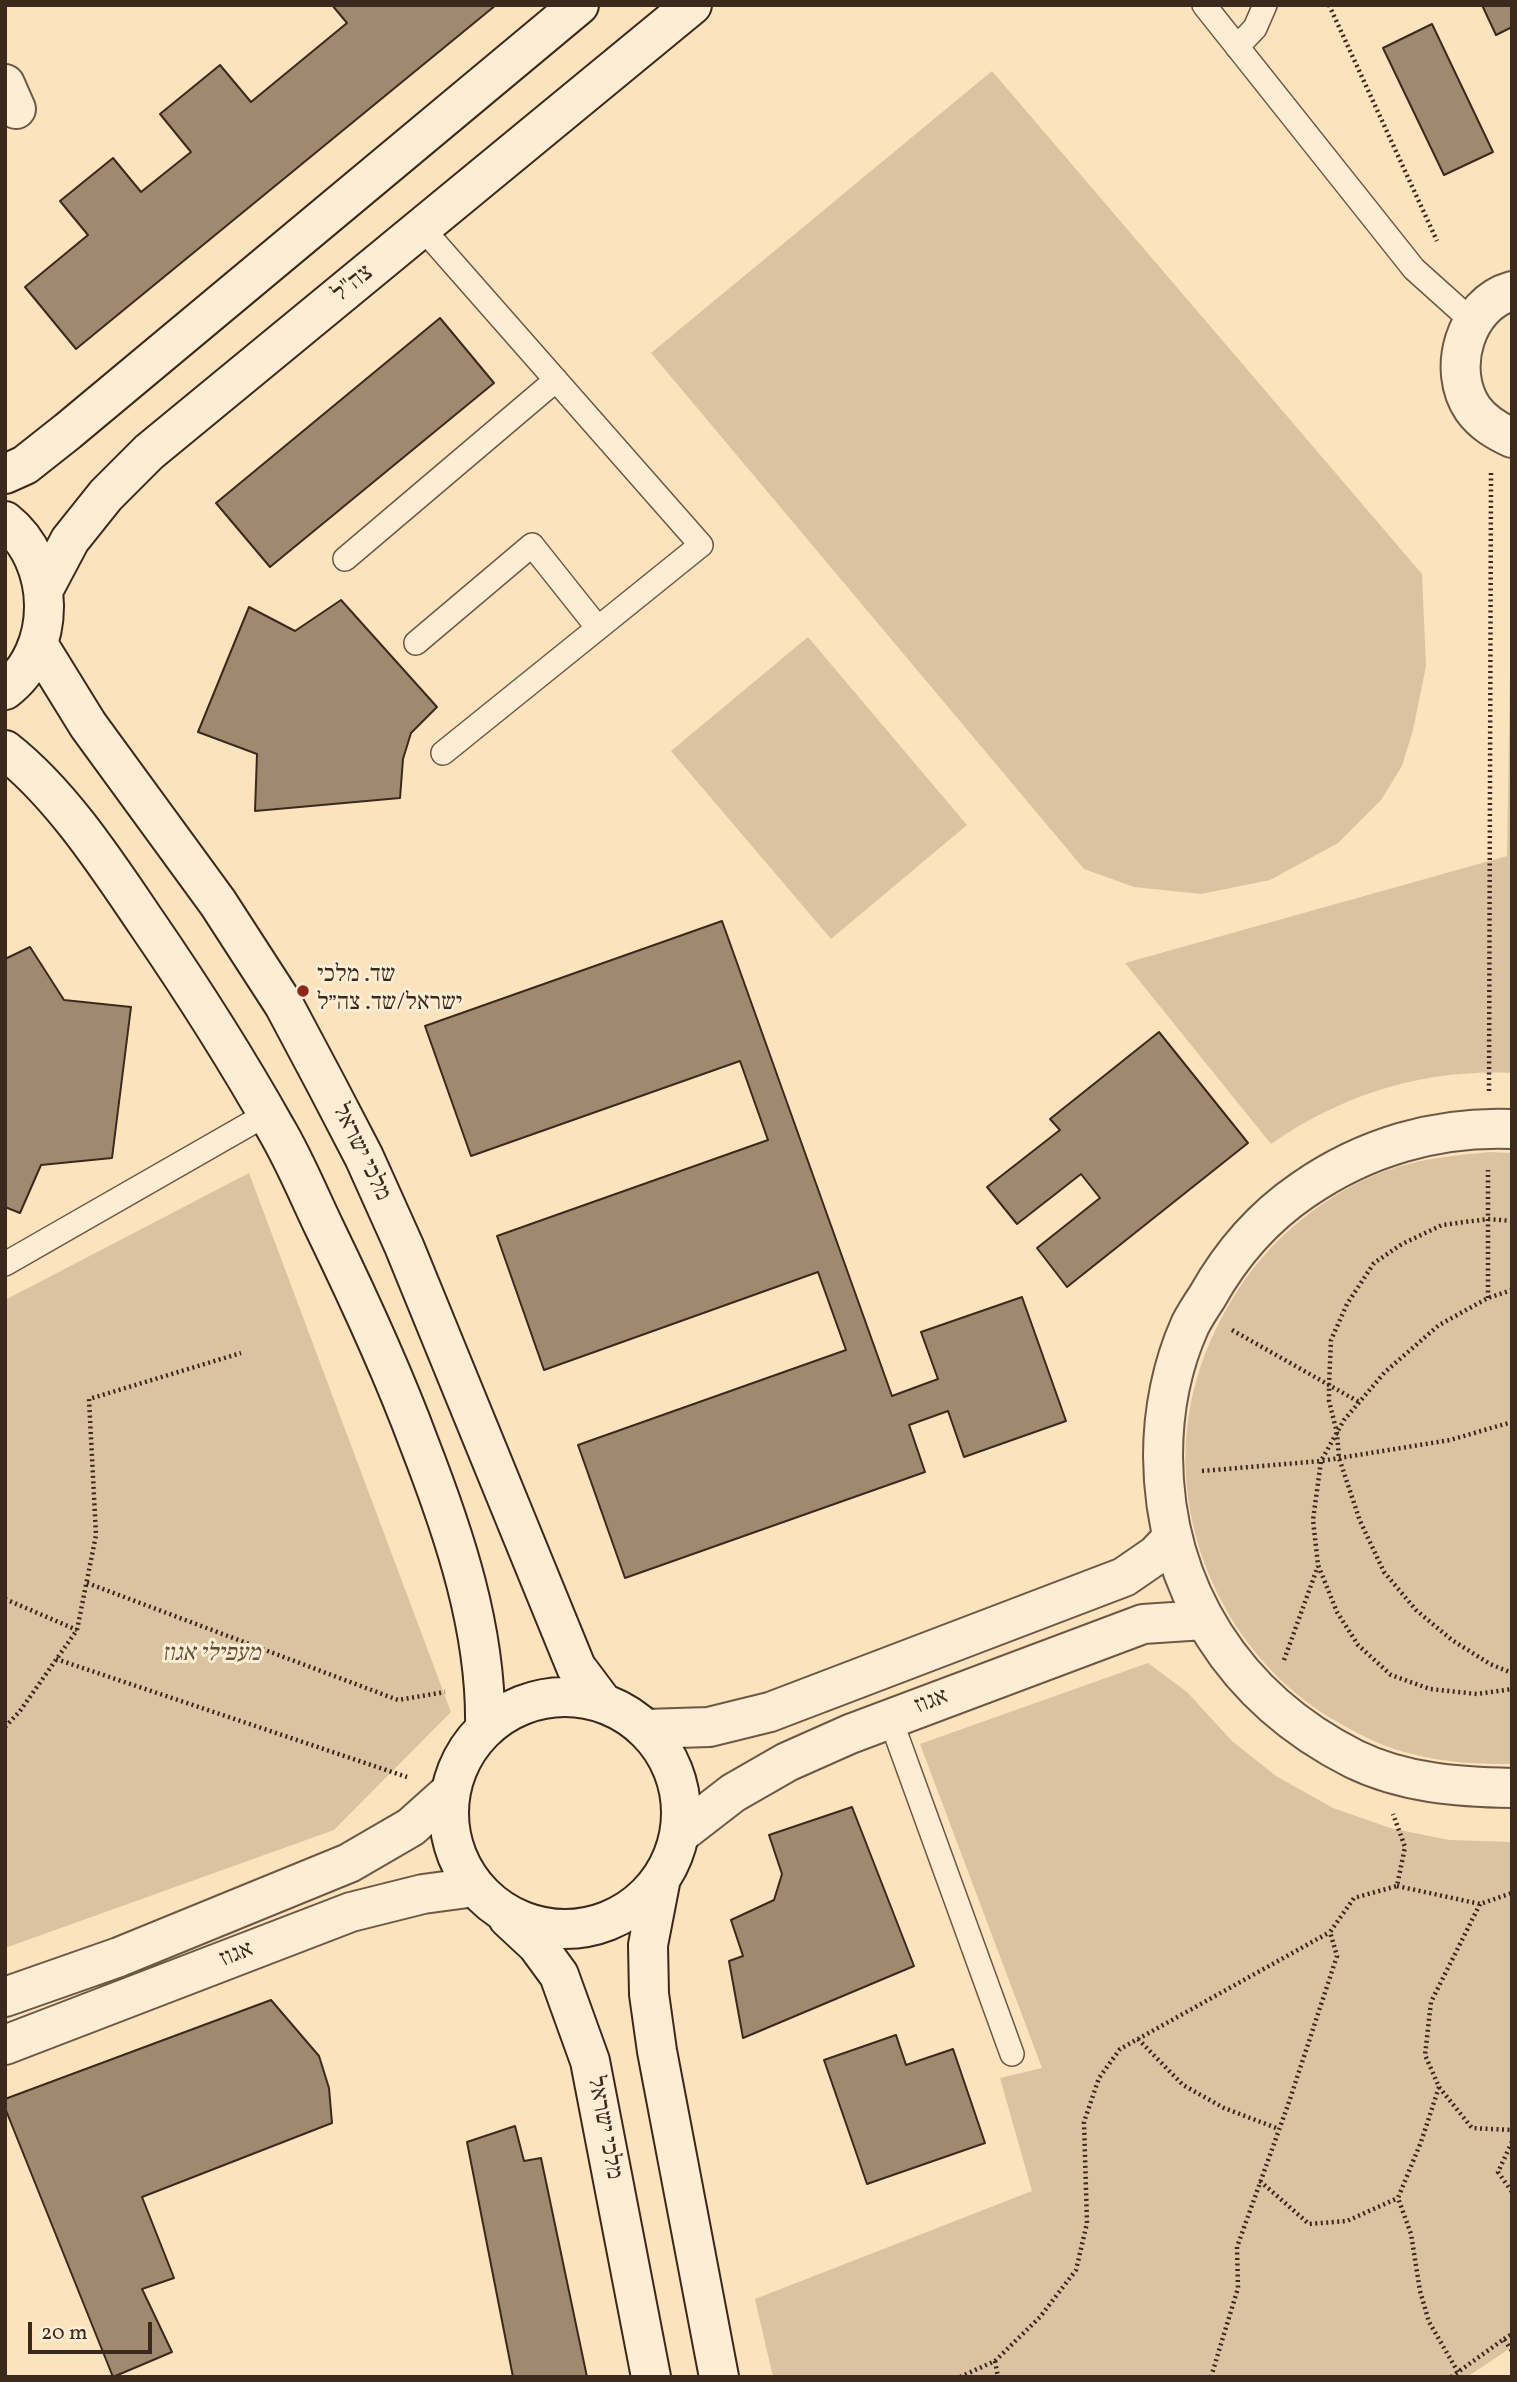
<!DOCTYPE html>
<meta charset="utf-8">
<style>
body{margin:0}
#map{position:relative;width:1517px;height:2382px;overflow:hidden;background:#fbe3bd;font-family:Vollkorn,serif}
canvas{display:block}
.frame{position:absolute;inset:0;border:7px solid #3c291d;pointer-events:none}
.scale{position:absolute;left:28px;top:2322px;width:124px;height:32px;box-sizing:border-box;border:4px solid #3c291d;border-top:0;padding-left:9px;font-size:21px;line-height:24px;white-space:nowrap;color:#3c291d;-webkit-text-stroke:5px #fcedd4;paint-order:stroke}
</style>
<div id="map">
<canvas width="1517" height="2382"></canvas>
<div class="frame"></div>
<div class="scale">20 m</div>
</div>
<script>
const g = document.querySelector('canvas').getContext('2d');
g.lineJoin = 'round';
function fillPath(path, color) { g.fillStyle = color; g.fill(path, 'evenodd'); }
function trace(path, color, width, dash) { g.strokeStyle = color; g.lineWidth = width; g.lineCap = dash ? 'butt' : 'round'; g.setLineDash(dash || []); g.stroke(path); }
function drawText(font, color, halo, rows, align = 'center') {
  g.font = font + ' Vollkorn,"Frank Ruhl Libre",serif'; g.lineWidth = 6; g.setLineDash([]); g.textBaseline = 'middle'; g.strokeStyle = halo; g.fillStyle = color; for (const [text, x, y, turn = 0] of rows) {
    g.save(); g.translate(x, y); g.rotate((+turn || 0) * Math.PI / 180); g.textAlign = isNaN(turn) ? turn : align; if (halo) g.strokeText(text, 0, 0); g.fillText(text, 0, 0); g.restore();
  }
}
const green = new Path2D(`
 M992 71 1422 574 1426 666 1413 730 1402 766 1381 800 1338 843 1270 880 1201 894 1134 887 1084 869 651 353Z
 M1512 548V1073C1424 1069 1343 1094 1271 1144L1125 963 1507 856Z
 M808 637 967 825 831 939 671 751Z
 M1490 1152 1512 1153V1764C1478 1764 1445 1763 1412 1754 1386 1748 1362 1736 1339 1723 1221 1657 1158 1509 1197 1378 1205 1350 1217 1325 1231 1301 1267 1240 1328 1189 1397 1167 1427 1158 1458 1155 1490 1152Z
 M249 1173 451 1712 334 1830 5 1948V1300Z
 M1148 1663 1187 1692 1232 1741 1276 1776 1333 1808 1390 1828 1449 1840 1512 1842V2347L1467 2377H773L755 2299 1032 2191 1000 2078 1042 2068 920 1744Z`);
const building = new Path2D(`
 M332 5H496L76 349 25 287 88 235 60 201 113 158 141 192 191 152 160 114 220 65 251 102 347 23Z
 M1482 5H1512V27L1496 35Z
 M1432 24 1493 152 1444 175 1383 48Z
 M440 318 494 383 270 567 216 503Z
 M341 600 437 707 411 733 403 759 400 798 255 811 257 754 198 732 249 607 295 631Z
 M722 921 892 1396 938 1379 921 1332 1022 1297 1066 1421 964 1457 948 1411 909 1425 925 1472 625 1578 578 1445 846 1350 818 1272 544 1370 497 1236 768 1140 740 1061 471 1156 425 1026Z
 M30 947 64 1000 131 1007 112 1158 41 1165 20 1213 5 1207V959Z
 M1159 1032 1248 1143 1067 1287 1037 1248 1100 1198 1081 1174 1017 1224 987 1187 1060 1130 1050 1119Z
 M852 1807 914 1966 743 2038 729 1961 743 1956 731 1920 774 1900 782 1874 769 1835Z
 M271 2000 319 2056 329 2088 332 2123 142 2197 174 2278 142 2289 172 2352 113 2377 5 2108V2099Z
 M896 2035 906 2065 953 2049 985 2143 867 2184 824 2060Z
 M515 2126 524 2161 541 2158 587 2377H513L467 2142Z`);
const path = new Path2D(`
 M1329 5 1437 241
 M1489 1091 1491 473
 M1512 1221 1488 1219 1442 1225 1402 1244 1374 1263 1347 1304 1331 1340 1329 1385V1401L1337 1433 1339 1458 1360 1521 1384 1572 1416 1610 1452 1640 1490 1664 1512 1673
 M1512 1290 1488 1298 1439 1325 1385 1372 1344 1420 1321 1461 1313 1520 1318 1565 1337 1612 1358 1645 1391 1675 1430 1689 1477 1694 1512 1689
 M1488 1298V1170
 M1232 1330 1359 1402
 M1202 1471 1321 1461 1450 1440 1512 1422
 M87 1583 398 1700 445 1692
 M5 1599 77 1630
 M56 1659 407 1777
 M1284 1660 1318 1566
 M5 1727 20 1711 77 1630 96 1535 89 1399 241 1353
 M1397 1886 1480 1904 1512 1893
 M1480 1904 1431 2002 1425 2055 1439 2087 1472 2128 1512 2130
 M1138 2039 1183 2085 1224 2108 1279 2129
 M1439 2087 1421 2142 1398 2198 1411 2234 1420 2291 1429 2322 1458 2372
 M1512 2142 1498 2172 1512 2192
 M1260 2181 1309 2224 1347 2221 1398 2198
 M1504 2339 1512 2334
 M995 2361 998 2377
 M960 2377 995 2361 1040 2317 1076 2270 1087 2223 1084 2122 1099 2078 1120 2049 1330 1932
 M1211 2377 1238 2288 1237 2247 1289 2102 1337 1956 1330 1932 1354 1898 1397 1886 1405 1847 1393 1814
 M1451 2377 1504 2339 1512 2351`);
const lane = new Path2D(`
 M1204 5 1414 269 1473 322
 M1237 47 1255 28 1265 5
 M423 229 701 545 443 753
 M345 559 556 380
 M416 643 532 545 598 628
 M5 1264 267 1114
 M890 1718 1012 2054`);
const street = new Path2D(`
 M5 84 16 109
 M1512 291C1465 304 1446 370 1473 409 1483 423 1497 431 1512 438
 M1512 1129C1437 1126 1365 1147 1303 1190 1262 1218 1231 1254 1207 1297 1201 1306 1195 1315 1190 1325 1172 1365 1163 1412 1163 1456 1164 1590 1235 1699 1354 1759 1403 1783 1458 1787 1512 1788
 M645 1729 709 1727 770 1712 1124 1577 1156 1555 1172 1538
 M680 1834 733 1793 787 1762 850 1734 1143 1624 1204 1620
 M5 1997 119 1957 349 1863 411 1827 450 1792
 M5 2045 351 1912 423 1894 475 1887`);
const secondary = new Path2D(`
 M5 474 25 465 68 431 579 5
 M5 521C56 561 58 650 5 690
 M44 589 70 540 106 495 149 452 692 5
 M38 644 88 725 218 903 284 1005 326 1084 364 1157 404 1246 576 1667 603 1703
 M5 750C61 794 106 863 146 922 192 989 236 1058 276 1129 295 1161 309 1196 325 1229 359 1299 392 1370 419 1443 454 1533 487 1630 485 1728
 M449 1813a116 116 0 1 1 232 0a116 116 0 1 1-232 0Z
 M661 1878 648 1945 649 1994 657 2051 719 2377
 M508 1918 537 1945 559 1975 590 2061 651 2377`);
const markers = [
 [303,991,7,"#8f2418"]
];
const streetNames = [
 ["צה\"ל",354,285,-39],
 ["מלכי ישראל",360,1153,64],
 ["אגוז",932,1703,-20],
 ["אגוז",237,1956,-21],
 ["מלכי ישראל",603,2128,79]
];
const poiNames = [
 ["שד. מלכי",317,977],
 ["ישראל/שד. צה״ל",317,1005]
];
const parkNames = [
 ["מעפילי אגוז",211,1656]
];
fillPath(green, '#dbc3a2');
fillPath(building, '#9f8a70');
trace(building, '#3c291d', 2);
trace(lane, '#6c5845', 26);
trace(street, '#6c5845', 42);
trace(secondary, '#3c291d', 42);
trace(path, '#3c291d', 4.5, [2, 3.5]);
trace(lane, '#fcedd4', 23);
trace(street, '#fcedd4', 38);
trace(secondary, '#fcedd4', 38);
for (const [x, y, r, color] of markers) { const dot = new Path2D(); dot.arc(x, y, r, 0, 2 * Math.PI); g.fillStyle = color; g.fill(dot); trace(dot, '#fcedd4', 2.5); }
drawText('24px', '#3c291d', '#fcedd4', streetNames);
drawText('24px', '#3c291d', '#fcedd4', poiNames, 'left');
drawText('italic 24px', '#64503e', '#fcedd4', parkNames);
</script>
